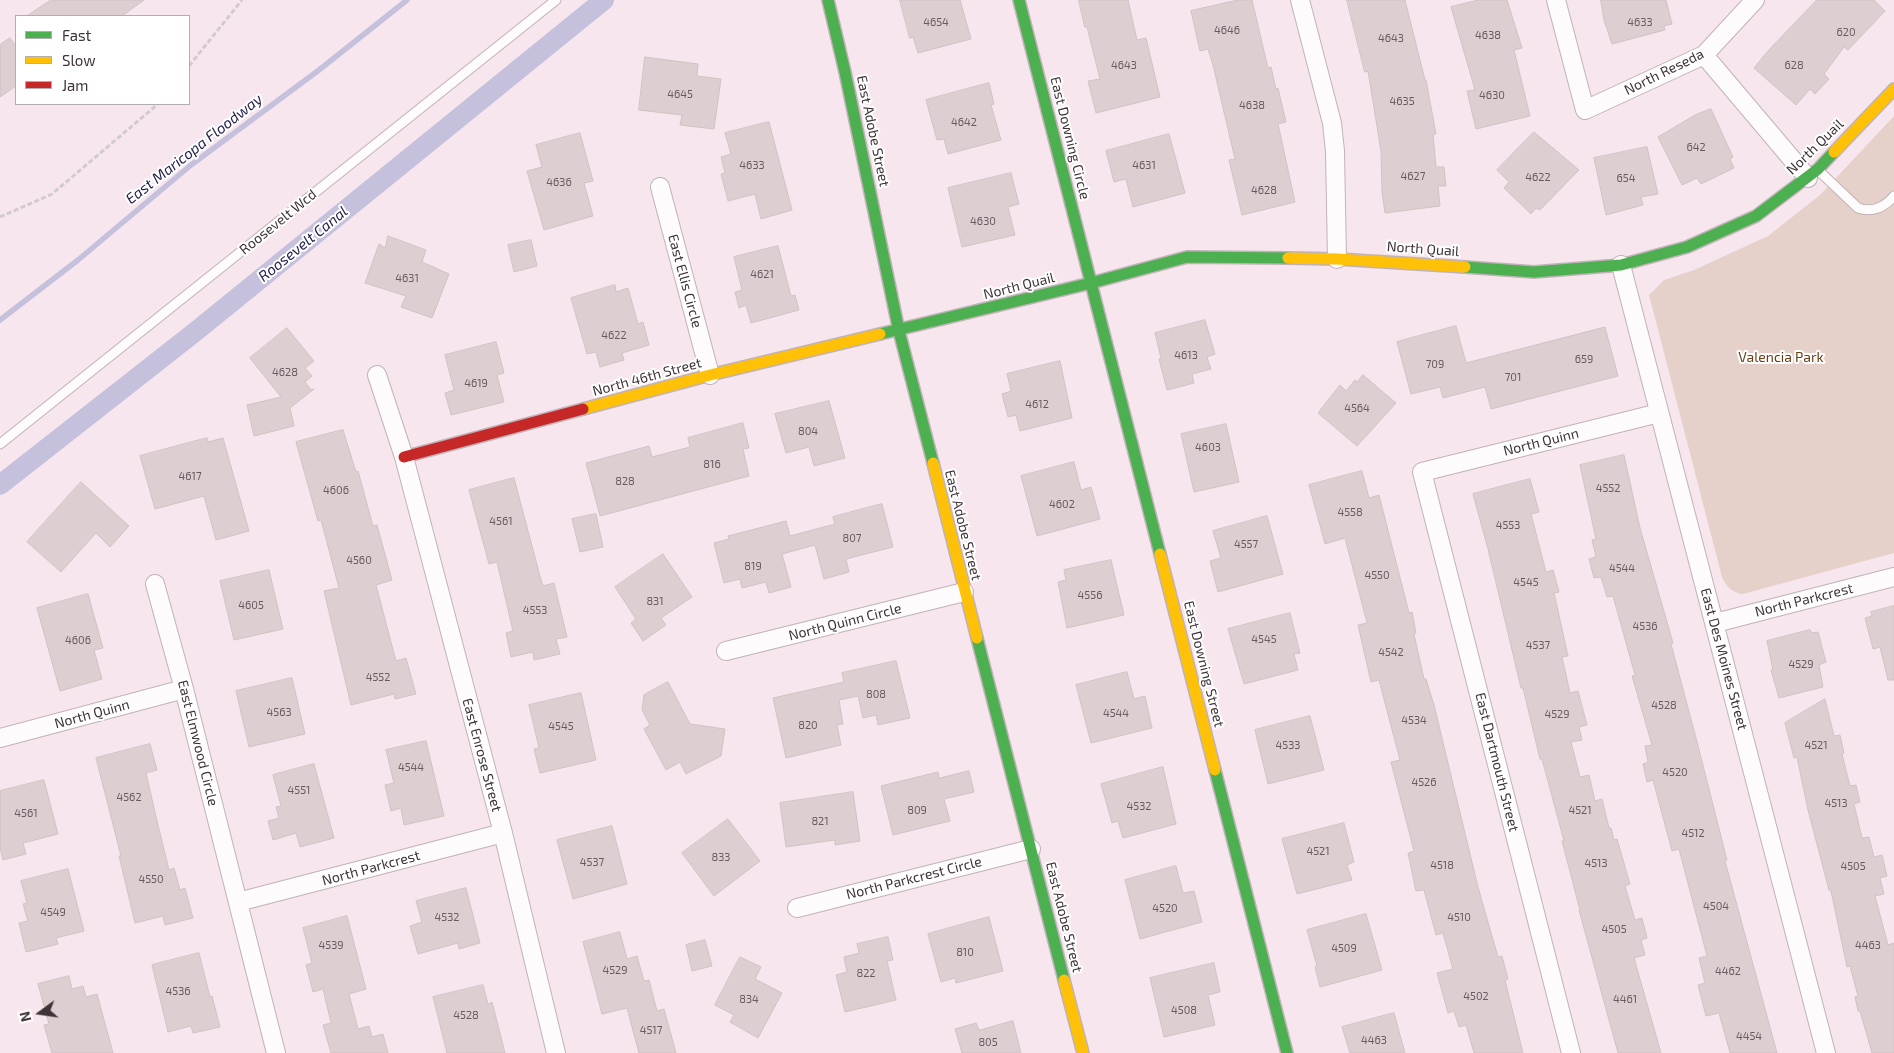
<!DOCTYPE html>
<style>
body{margin:0}
#map{position:relative;width:1894px;height:1053px;overflow:hidden;background:#f7e6ed;font-family:"Exo 2",sans-serif}
canvas{display:block}
.legend{position:absolute;left:15px;top:15px;width:175px;height:90px;box-sizing:border-box;background:#fff;border:1px solid #b2adaf;margin:0;padding:6px 9px;list-style:none;font-size:15px;color:#3f3338}
.legend li{display:flex;align-items:center;gap:10px;height:25px}
.legend b{width:25px;border:1px solid #b2adaf}
.north{position:absolute;left:15px;top:988px;width:50px;height:50px;-webkit-text-stroke:4px #fff;paint-order:stroke;rotate:256deg;font-size:14px;font-weight:700;line-height:20px;text-align:center;color:#3f3338}
.north::after{content:'';display:block;margin:auto;width:18px;height:22px;background:#3f3338;clip-path:polygon(50% 0,100% 100%,50% 72%,0 100%)}
</style>
<div id="map">
<canvas width="1894" height="1053"></canvas>
<ul class="legend">
<li><b style="height:6px;background:#4caf50"></b>Fast</li>
<li><b style="height:6px;background:#ffc107"></b>Slow</li>
<li><b style="height:6px;background:#c62828"></b>Jam</li>
</ul>
<div class="north">N</div>
</div>
<script>
const g = document.querySelector('canvas').getContext('2d');
g.lineJoin = 'round';
function fillPath(path, color) { g.fillStyle = color; g.fill(path, 'evenodd'); }
function trace(path, color, width, dash) { g.strokeStyle = color; g.lineWidth = width; g.lineCap = dash ? 'butt' : 'round'; g.setLineDash(dash || []); g.stroke(path); }
function drawText(font, color, halo, rows, align = 'center') {
  g.font = font + ' "Exo 2",sans-serif'; g.lineWidth = 4; g.setLineDash([]); g.textBaseline = 'middle'; g.strokeStyle = halo; g.fillStyle = color; for (const [text, x, y, turn = 0] of rows) {
    g.save(); g.translate(x, y); g.rotate((+turn || 0) * Math.PI / 180); g.textAlign = isNaN(turn) ? turn : align; if (halo) g.strokeText(text, 0, 0); g.fillText(text, 0, 0); g.restore();
  }
}
const green = new Path2D(`
 M1894 116V553L1743 594C1733 593 1726 587 1722 577L1649 295 1664 280 1694 270 1768 236 1820 195Z`);
const stream = new Path2D(`
 M0 320 78 260 191 165 319 70 407 0`);
const canal = new Path2D(`
 M0 485 195 332 604 0`);
const building = new Path2D(`
 M51 0H144L122 16H27Z
 M900 0H960L971 39 918 53 913 37 910 38Z
 M1079 0H1128L1137 40 1146 38 1160 97 1096 113 1088 81 1100 79 1087 27H1085Z
 M1238 0H1252L1268 68 1271 67 1276 89 1278 88 1286 122 1278 124 1295 202 1242 215 1229 160 1235 159 1213 65 1208 49 1200 51 1191 11Z
 M1347 0H1405L1425 80H1426L1436 134H1433L1436 167H1444L1446 186H1438L1440 206 1385 213 1382 192 1381 151 1368 71 1365 72Z
 M1479 0H1507L1522 48 1514 50 1530 116 1476 129 1467 91 1475 90 1451 7Z
 M1601 0H1666L1672 24 1664 26 1665 30 1612 44 1604 20Z
 M1817 0H1874L1885 11 1848 50 1844 47 1824 74 1829 79 1815 94 1810 89 1796 105 1754 68 1767 52Z
 M10 38 16 46V86L0 97V45Z
 M645 57 698 64 697 76 721 79 714 129 680 125 682 115 639 110Z
 M989 83 994 104 991 105 1001 140 948 154 944 139 937 140 926 100Z
 M1711 109 1733 157 1730 159 1734 168 1701 184 1697 178 1682 185 1658 137 1695 115Z
 M769 122 792 210 761 219 755 194 728 201 721 174 725 173 721 157 731 154 725 133Z
 M1534 132 1579 170 1540 210 1536 208 1531 214 1504 188 1509 182 1497 170Z
 M580 133 593 181 584 183 593 216 544 230 527 171 542 167 536 145Z
 M1169 134 1185 193 1133 207 1126 179 1114 182 1106 151Z
 M1647 147 1658 194 1641 197 1643 205 1606 215 1594 158Z
 M1011 173 1019 204 1008 207 1015 235 962 247 948 188Z
 M388 236 426 250 422 262 449 274 432 318 401 307 406 296 365 283 379 244 385 248Z
 M531 240 537 266 514 272 508 245Z
 M778 246 791 296 795 295 799 310 751 323 746 305 739 308 735 292 742 290 734 257Z
 M615 285 616 292 628 288 638 324 643 322 649 345 622 353 624 360 600 367 596 352 587 354 571 298Z
 M1205 320 1215 354 1207 357 1211 369 1192 374 1194 383 1167 390 1159 359 1161 358 1155 333Z
 M1456 326 1466 363 1605 327 1618 376 1491 409 1485 387 1443 398 1440 387 1411 394 1397 342Z
 M287 328 314 361 305 368 312 376 305 382 311 390 314 389 290 408 294 426 254 436 247 405 281 397 250 358Z
 M496 342 504 373 497 375 504 402 451 415 445 393 454 390 445 355Z
 M1060 361 1072 418 1020 431 1016 415 1008 417 1002 394 1011 391 1007 374Z
 M1363 375 1396 403 1357 446 1318 413 1340 385 1346 391 1355 380 1357 382Z
 M829 401 845 458 814 466 809 447 786 453 775 414Z
 M743 423 749 448 743 449 749 476 600 516 586 463 649 446 652 457 690 447 688 438Z
 M1226 424 1239 482 1194 492 1181 434Z
 M343 430 356 472 358 471 373 526 377 525 392 580 376 585 396 661 406 658 416 694 395 699 394 694 351 705 324 591 339 588 321 520 318 521 296 442Z
 M207 438 208 442 223 438 249 531 216 540 204 496 155 509 140 456Z
 M1624 455 1640 528 1673 643 1671 644 1696 738 1727 860 1725 861 1777 1053H1730L1719 1013 1706 1016 1698 985 1705 983 1699 958 1707 956 1679 849 1672 851 1653 780 1647 782 1643 764 1648 762 1645 746 1652 745 1632 676 1635 675 1613 596 1607 597 1601 577 1594 578 1589 559 1596 557 1592 540 1596 539 1580 465Z
 M1074 462 1081 490 1091 487 1100 519 1037 536 1021 476Z
 M1362 471 1369 498 1379 495 1409 613 1412 612 1416 633 1414 634 1424 679H1426L1434 705 1478 887 1498 957 1502 956 1508 979 1505 980 1523 1053H1474L1466 1025 1459 1027 1454 1011 1448 1013 1437 973 1453 969 1443 933 1436 935 1424 890 1416 891 1408 853 1414 851 1391 762 1400 760 1379 680 1371 682 1358 625 1367 623 1345 538 1325 544 1309 485Z
 M514 478 541 580 543 586 554 583 567 637 556 639 560 654 534 660 533 652 511 657 506 633 513 631 497 562 489 564 469 490Z
 M1530 479 1539 512 1531 514 1546 572 1553 570 1559 592 1554 593 1568 656 1562 657 1570 693 1578 691 1587 725 1579 727 1582 740 1571 742 1580 777 1589 775 1595 801 1602 799 1609 828H1611L1614 840 1617 839 1630 884 1625 886 1635 920 1642 918 1647 938 1641 940 1645 955 1634 958 1661 1053H1618L1579 910H1580L1562 841H1564L1542 759H1540L1523 688H1521L1488 549 1473 494Z
 M81 482 129 526 110 547 96 533 61 572 27 542Z
 M882 504 893 547 846 559 849 572 824 579 815 545 782 554 791 587 769 593 766 582 742 588 740 579 724 583 714 543 729 539 728 536 786 521 790 536 835 524 833 517Z
 M596 514 603 547 580 552 572 519Z
 M1267 516 1283 574 1218 592 1210 561 1221 558 1213 531Z
 M663 554 692 597 661 618 666 625 643 641 631 623 636 619 615 587Z
 M1111 560 1124 615 1067 628 1058 582 1066 580 1064 570Z
 M269 570 283 629 234 640 220 581Z
 M88 594 103 648 94 650 102 679 60 691 37 608Z
 M1894 606V680H1888L1880 647 1873 649 1865 618 1872 616 1871 612Z
 M1290 613 1300 653 1294 654 1298 670 1244 684 1228 629Z
 M1810 630 1812 633 1818 632 1826 662 1819 665 1823 687 1779 698 1771 670H1773L1767 641Z
 M896 661 910 718 878 725 876 715 863 718 858 696 839 700 843 724 837 725 841 745 786 758 773 698 844 682 842 673Z
 M1127 672 1134 699 1145 696 1152 728 1091 743 1076 685Z
 M292 678 305 734 249 747 236 691Z
 M668 682 690 724 725 729 721 756 686 774 680 762 666 770 644 729 650 725 642 710 644 695Z
 M581 693 596 760 540 773 534 749 539 748 529 705Z
 M1825 699 1834 736 1840 735 1844 753 1842 754 1850 786 1856 785 1860 802 1854 804 1862 838 1869 837 1874 857 1882 855 1887 876 1880 878 1884 894 1875 896 1888 945 1894 943V1053H1872L1860 1011H1858L1855 997 1858 996 1850 966 1847 967 1831 891 1829 890 1808 810 1797 757 1794 758 1785 723Z
 M1310 716 1324 770 1268 784 1255 730Z
 M426 741 444 816 404 825 401 808 391 811 385 785 394 783 386 750Z
 M150 744 157 770 146 773 157 821 169 870 174 868 180 890 185 888 193 918 165 925 163 916 135 923 119 856H121L96 758Z
 M314 764 334 838 300 847 296 833 273 840 268 821 279 818 276 807 281 806 273 775Z
 M1163 767 1176 824 1123 838 1118 821 1112 823 1101 784Z
 M969 771 974 792 944 799 950 821 893 835 881 786 938 772 939 778Z
 M44 780 58 834 23 843 26 854 3 860 0 848V791Z
 M853 792 860 841 835 845V840L786 847 780 803Z
 M728 819 760 861 714 896 682 853Z
 M1344 823 1354 862 1347 865 1352 880 1297 894 1282 839Z
 M612 826 627 884 573 899 557 840Z
 M1176 866 1183 893 1194 891 1202 922 1140 939 1125 880Z
 M68 869 84 931 56 938 58 944 26 952 19 923 28 921 23 904 27 903 21 881Z
 M466 888 480 943 459 949 458 943 418 954 410 926 422 922 416 901Z
 M1366 914 1382 970 1320 987 1315 967 1317 966 1307 930Z
 M347 916 366 989 349 994 358 1029 369 1026 372 1037 383 1034 388 1053H331L323 1025 331 1023 323 989 313 992 306 965 312 963 303 928Z
 M989 917 1003 971 956 983 955 978 941 982 928 934Z
 M620 932 627 959 637 956 644 981 649 980 657 1011 664 1009 676 1053H639L627 1008 602 1014 583 942Z
 M888 937 893 960 887 961 896 1000 845 1012 836 975 847 972 844 957 859 953 857 944Z
 M705 940 712 966 692 971 686 945Z
 M199 953 210 997 212 996 220 1027 193 1033 191 1026 168 1032 152 965Z
 M740 957 761 967 755 979 782 993 758 1038 730 1022 734 1015 715 1005Z
 M1214 963 1220 992 1208 995 1215 1025 1164 1037 1150 978Z
 M69 976 72 989 83 986 86 997 97 994 113 1053H52L44 1025 49 1024 38 984Z
 M483 985 488 1004 492 1002 505 1053H447L433 997Z
 M1394 1013 1405 1053H1350L1342 1027Z
 M1013 1021 1021 1053H962L955 1029 976 1023 979 1030Z`);
const path = new Path2D(`
 M189 66 242 0
 M0 217 52 194 158 104`);
const lane = new Path2D(`
 M1818 170 1858 208C1872 213 1885 207 1894 196
 M0 444 556 0`);
const street = new Path2D(`
 M1300 0 1332 123 1335 151 1337 259
 M1556 0 1585 110 1704 55 1755 0
 M1704 55 1808 178
 M660 187 710 375
 M1621 265 1826 1053
 M377 375 404 457 503 833 556 1053
 M155 584 184 689 276 1053
 M1715 623 1894 577
 M726 651 964 592
 M0 738 184 689
 M238 902 503 833
 M797 908 1031 849
 M1571 1053 1422 472 1659 413`);
const fast = new Path2D(`
 M828 0 845 72 899 331 933 463
 M1019 0 1160 554
 M1465 267 1534 272 1621 265 1687 247 1756 216 1818 169 1834 152
 M880 334 1091 283 1187 257 1288 258
 M977 638 1064 980
 M1215 770 1287 1053`);
const slow = new Path2D(`
 M1834 152 1894 89
 M1288 258 1337 259 1465 267
 M583 409 710 375 880 334
 M933 463 977 638
 M1160 554 1215 770
 M1064 980 1083 1053`);
const jam = new Path2D(`
 M404 457 583 409`);
const numberNames = [
 ["4654",936,22],
 ["4633",1640,22],
 ["4646",1227,30],
 ["620",1846,32],
 ["4638",1488,35],
 ["4643",1391,38],
 ["4643",1124,65],
 ["628",1794,65],
 ["4645",680,94],
 ["4630",1492,95],
 ["4635",1402,101],
 ["4638",1252,105],
 ["4642",964,122],
 ["642",1696,147],
 ["4633",752,165],
 ["4631",1144,165],
 ["4627",1413,176],
 ["4622",1538,177],
 ["654",1626,178],
 ["4636",559,182],
 ["4628",1264,190],
 ["4630",983,221],
 ["4621",762,274],
 ["4631",407,278],
 ["4622",614,335],
 ["4613",1186,355],
 ["659",1584,359],
 ["709",1435,364],
 ["4628",285,372],
 ["701",1513,377],
 ["4619",476,383],
 ["4612",1037,404],
 ["4564",1357,408],
 ["804",808,431],
 ["4603",1208,447],
 ["816",712,464],
 ["4617",190,476],
 ["828",625,481],
 ["4552",1608,488],
 ["4606",336,490],
 ["4602",1062,504],
 ["4558",1350,512],
 ["4561",501,521],
 ["4553",1508,525],
 ["807",852,538],
 ["4557",1246,544],
 ["4560",359,560],
 ["819",753,566],
 ["4544",1622,568],
 ["4550",1377,575],
 ["4545",1526,582],
 ["4556",1090,595],
 ["831",655,601],
 ["4605",251,605],
 ["4553",535,610],
 ["4536",1645,626],
 ["4545",1264,639],
 ["4606",78,640],
 ["4537",1538,645],
 ["4542",1391,652],
 ["4529",1801,664],
 ["4552",378,677],
 ["808",876,694],
 ["4528",1664,705],
 ["4563",279,712],
 ["4544",1116,713],
 ["4529",1557,714],
 ["4534",1414,720],
 ["820",808,725],
 ["4545",561,726],
 ["4533",1288,745],
 ["4521",1816,745],
 ["4544",411,767],
 ["4520",1675,772],
 ["4526",1424,782],
 ["4551",299,790],
 ["4562",129,797],
 ["4513",1836,803],
 ["4532",1139,806],
 ["809",917,810],
 ["4521",1580,810],
 ["4561",26,813],
 ["821",820,821],
 ["4512",1693,833],
 ["4521",1318,851],
 ["833",721,857],
 ["4537",592,862],
 ["4513",1596,863],
 ["4518",1442,865],
 ["4505",1853,866],
 ["4550",151,879],
 ["4504",1716,906],
 ["4520",1165,908],
 ["4549",53,912],
 ["4532",447,917],
 ["4510",1459,917],
 ["4505",1614,929],
 ["4539",331,945],
 ["4463",1868,945],
 ["4509",1344,948],
 ["810",965,952],
 ["4529",615,970],
 ["4462",1728,971],
 ["822",866,973],
 ["4536",178,991],
 ["4502",1476,996],
 ["834",749,999],
 ["4461",1625,999],
 ["4508",1184,1010],
 ["4528",466,1015],
 ["4517",651,1030],
 ["4454",1749,1036],
 ["4463",1374,1040],
 ["805",988,1042]
];
const streetNames = [
 ["North Reseda",1664,72,-26],
 ["East Adobe Street",873,131,78],
 ["East Downing Circle",1070,138,76],
 ["North Quail",1815,147,-44],
 ["Roosevelt Wcd",278,222,-39],
 ["North Quail",1423,249,4],
 ["East Ellis Circle",685,281,75],
 ["North Quail",1019,286,-14],
 ["North 46th Street",647,377,-15],
 ["North Quinn",1541,442,-14],
 ["East Adobe Street",963,525,76],
 ["North Parkcrest",1804,600,-14],
 ["North Quinn Circle",845,622,-14],
 ["East Des Moines Street",1724,659,75],
 ["East Downing Street",1204,664,76],
 ["North Quinn",92,714,-15],
 ["East Elmwood Circle",198,743,76],
 ["East Enrose Street",482,755,75],
 ["East Dartmouth Street",1497,762,76],
 ["North Parkcrest",371,868,-15],
 ["North Parkcrest Circle",914,878,-14],
 ["East Adobe Street",1064,917,76]
];
const parkNames = [
 ["Valencia Park",1781,357]
];
const waterNames = [
 ["East Maricopa Floodway",194,149,-38],
 ["Roosevelt Canal",303,244,-39]
];
fillPath(green, '#e6d1ca');
trace(stream, '#c5c1dc', 5.5);
trace(canal, '#c5c1dc', 20);
fillPath(building, '#ddced1');
trace(building, '#d0c2c4', 1);
trace(lane, '#c0b3b8', 11);
trace(street, '#c0b3b8', 20);
trace(fast, '#c0b3b8', 14);
trace(slow, '#c0b3b8', 14);
trace(jam, '#c0b3b8', 14);
trace(path, '#d1cbce', 3, [5, 2.5]);
trace(lane, '#fefbfc', 9);
trace(street, '#fefbfc', 18);
trace(fast, '#4caf50', 11);
trace(slow, '#ffc107', 11);
trace(jam, '#c62828', 11);
drawText('11px', '#685b60', null, numberNames);
drawText('14px', '#3f3338', '#fff', streetNames);
drawText('14px', '#693d15', '#fff', parkNames);
drawText('italic 15px', '#252250', '#fff', waterNames);
</script>
